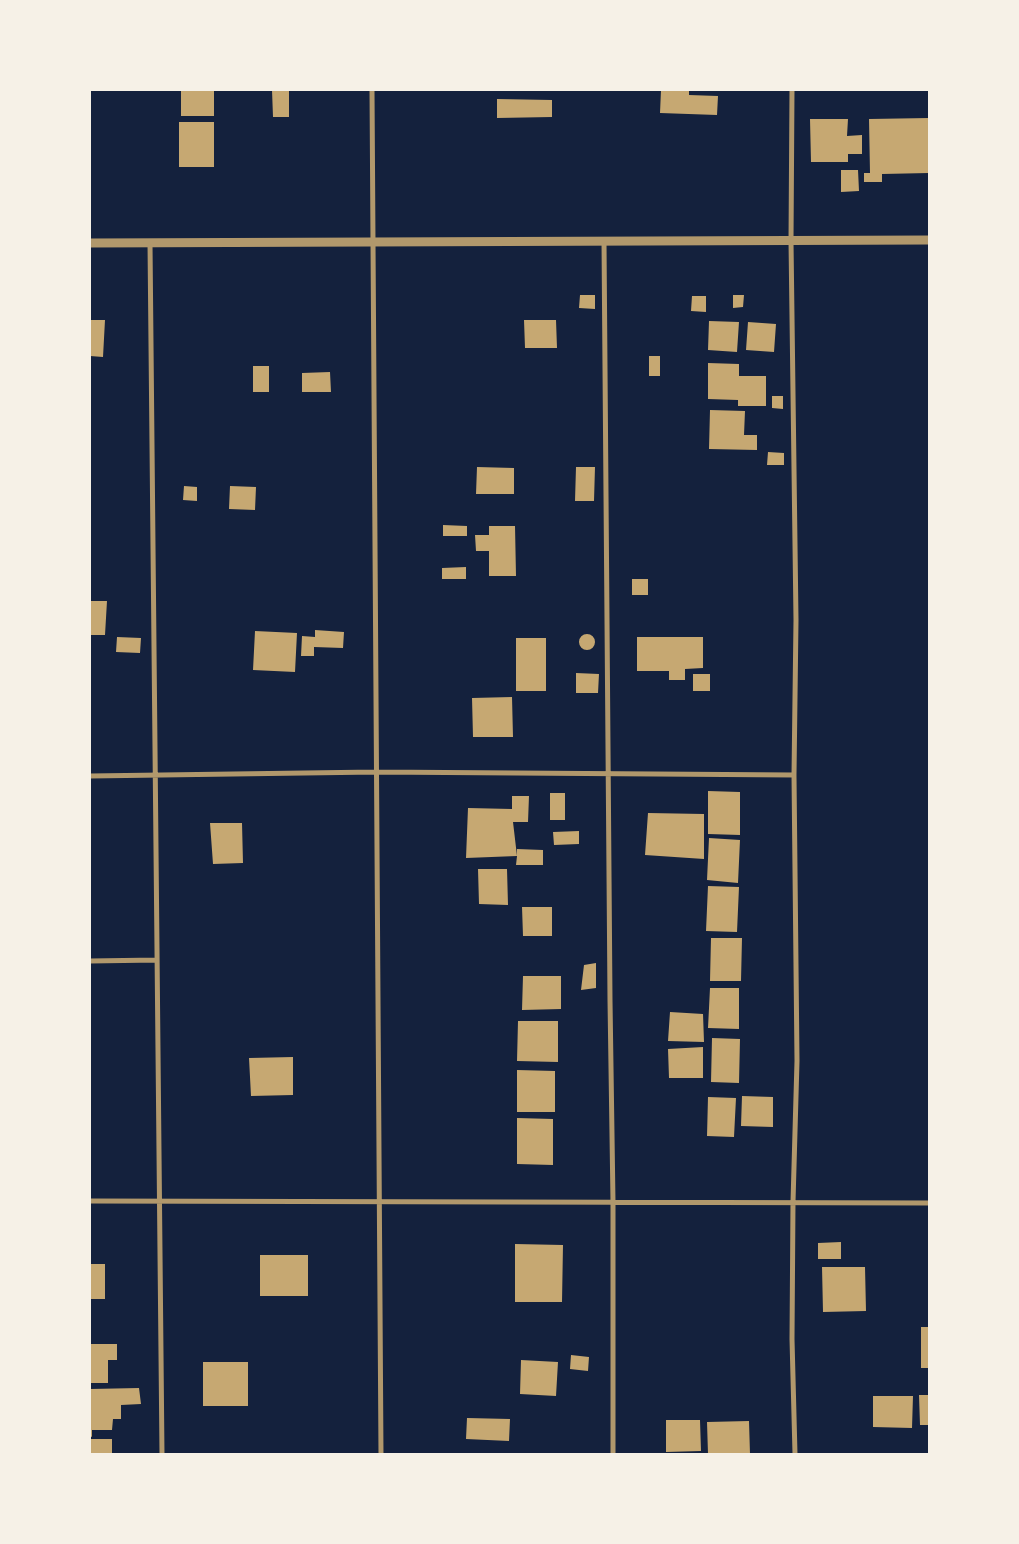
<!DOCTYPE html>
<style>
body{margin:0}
#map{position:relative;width:1019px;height:1544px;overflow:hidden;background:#14213d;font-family:"Space Grotesk",sans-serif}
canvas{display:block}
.frame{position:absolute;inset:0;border:91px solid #f6f1e7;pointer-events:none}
</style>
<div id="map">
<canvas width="1019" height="1544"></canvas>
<div class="frame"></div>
</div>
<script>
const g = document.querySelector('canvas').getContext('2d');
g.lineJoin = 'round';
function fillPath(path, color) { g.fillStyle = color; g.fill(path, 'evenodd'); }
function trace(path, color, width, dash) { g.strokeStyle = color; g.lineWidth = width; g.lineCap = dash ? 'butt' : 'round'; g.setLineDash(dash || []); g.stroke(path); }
const building = new Path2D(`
 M181 90H214V116H181Z
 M272 90H289V117H273Z
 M661 90H689V95L718 96 717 115 660 113Z
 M497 99 552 100V117L497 118Z
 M929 118V173L882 174V182H864V173H870L869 119Z
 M810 119H848L847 136 862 135V154H848V162H811Z
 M179 122H214V167H179Z
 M841 170H858L859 191 841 192Z
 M580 295H595V309L579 308Z
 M733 295H744L743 307 733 308Z
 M692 296H706V312L691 311Z
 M90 320H105L103 357 90 356Z
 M524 320H556L557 348H525Z
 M709 321 739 322 737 352 708 350Z
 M748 322 776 324 774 352 746 350Z
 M649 356H660V376H649Z
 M708 363 739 364V376H766V406H738V400L708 399Z
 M253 366H269V392H253Z
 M330 372 331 392H302V373Z
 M772 396H783V409L772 408Z
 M710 410 745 411 744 435H757V450L709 449Z
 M768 452 784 453V465H767Z
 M477 467 514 468V494H476Z
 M576 467H595L594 501H575Z
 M184 486 197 487V501L183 500Z
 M230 486 256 487 255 510 229 509Z
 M443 525 467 526V536H443Z
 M489 526H515L516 576H489V551H476L475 535H489Z
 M466 567V579H442V568Z
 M632 579H648V595H632Z
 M90 601H107L105 635H90Z
 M315 630 344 632 343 648 314 647V656H301L302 636 315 637Z
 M255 631 297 633 295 672 253 670Z
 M579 642a8 8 0 1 1 16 0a8 8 0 1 1-16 0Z
 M117 637 141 638 140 653 116 652Z
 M637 637H703V668L685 669V680H669V671H637Z
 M516 638H546V691H516Z
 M576 673 599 674 598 693H576Z
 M693 674H710V691H693Z
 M512 697 513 737H473L472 698Z
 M708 791 740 792V835L708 834Z
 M550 793H565V820H550Z
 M512 796H529L528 822H513L517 856V849L543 850V865H516L517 856 466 858 468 808 512 809Z
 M648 813 704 814V859L645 855Z
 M210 823H242L243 863 213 864Z
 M579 831V844L554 845 553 832Z
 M709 838 740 840 738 883 707 880Z
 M478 869H507L508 905 479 904Z
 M708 886 739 887 737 932 706 931Z
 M522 907H552V936H523Z
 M711 938H742L741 981H710Z
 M596 963V988L581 990 584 965Z
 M523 976H561V1009L522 1010Z
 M710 988H739V1029L708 1028Z
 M670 1012 703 1014 704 1042 668 1041Z
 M518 1021H558V1062L517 1061Z
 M712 1038 740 1039 739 1083 711 1082Z
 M703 1047V1078H669L668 1049Z
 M293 1057V1095L251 1096 249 1058Z
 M517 1070 555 1071V1112H517Z
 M742 1096 773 1097V1127L741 1126Z
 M708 1097 736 1098 734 1137 707 1136Z
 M517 1118 553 1119V1165L517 1164Z
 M841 1242V1259H818V1243Z
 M515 1244 563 1245 562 1302H515Z
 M260 1255H308V1296H260Z
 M90 1264H105V1299H90Z
 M822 1267H865L866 1311 823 1312Z
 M921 1327H929V1368H921Z
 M90 1344H117V1360H108V1383H90Z
 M571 1355 589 1357 588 1371 570 1369Z
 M521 1360 558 1362 556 1396 520 1394Z
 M203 1362H248V1406H203Z
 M139 1388 141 1404 121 1405V1419H113L112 1430H92V1437L90 1436V1389Z
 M919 1395H929V1425H920Z
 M873 1396H913L912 1428 873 1427Z
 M467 1418 510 1419 509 1441 466 1439Z
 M666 1420H700L701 1451 666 1452Z
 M749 1421 750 1454H708L707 1422Z
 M90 1439H112V1454H90Z`);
const minor = new Path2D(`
 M372 90 381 1454
 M792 90 791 241 796 620 794 775 797 1061 793 1202 792 1339 795 1454
 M604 241 610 1000 613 1202V1454
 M150 243 162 1454
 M90 776 376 772 794 775
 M90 961 157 960
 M90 1201 929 1203`);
const tertiary = new Path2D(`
 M90 243 929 240`);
fillPath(building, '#c6a872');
trace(minor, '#b1986c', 5);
trace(tertiary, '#b1986c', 9);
</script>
